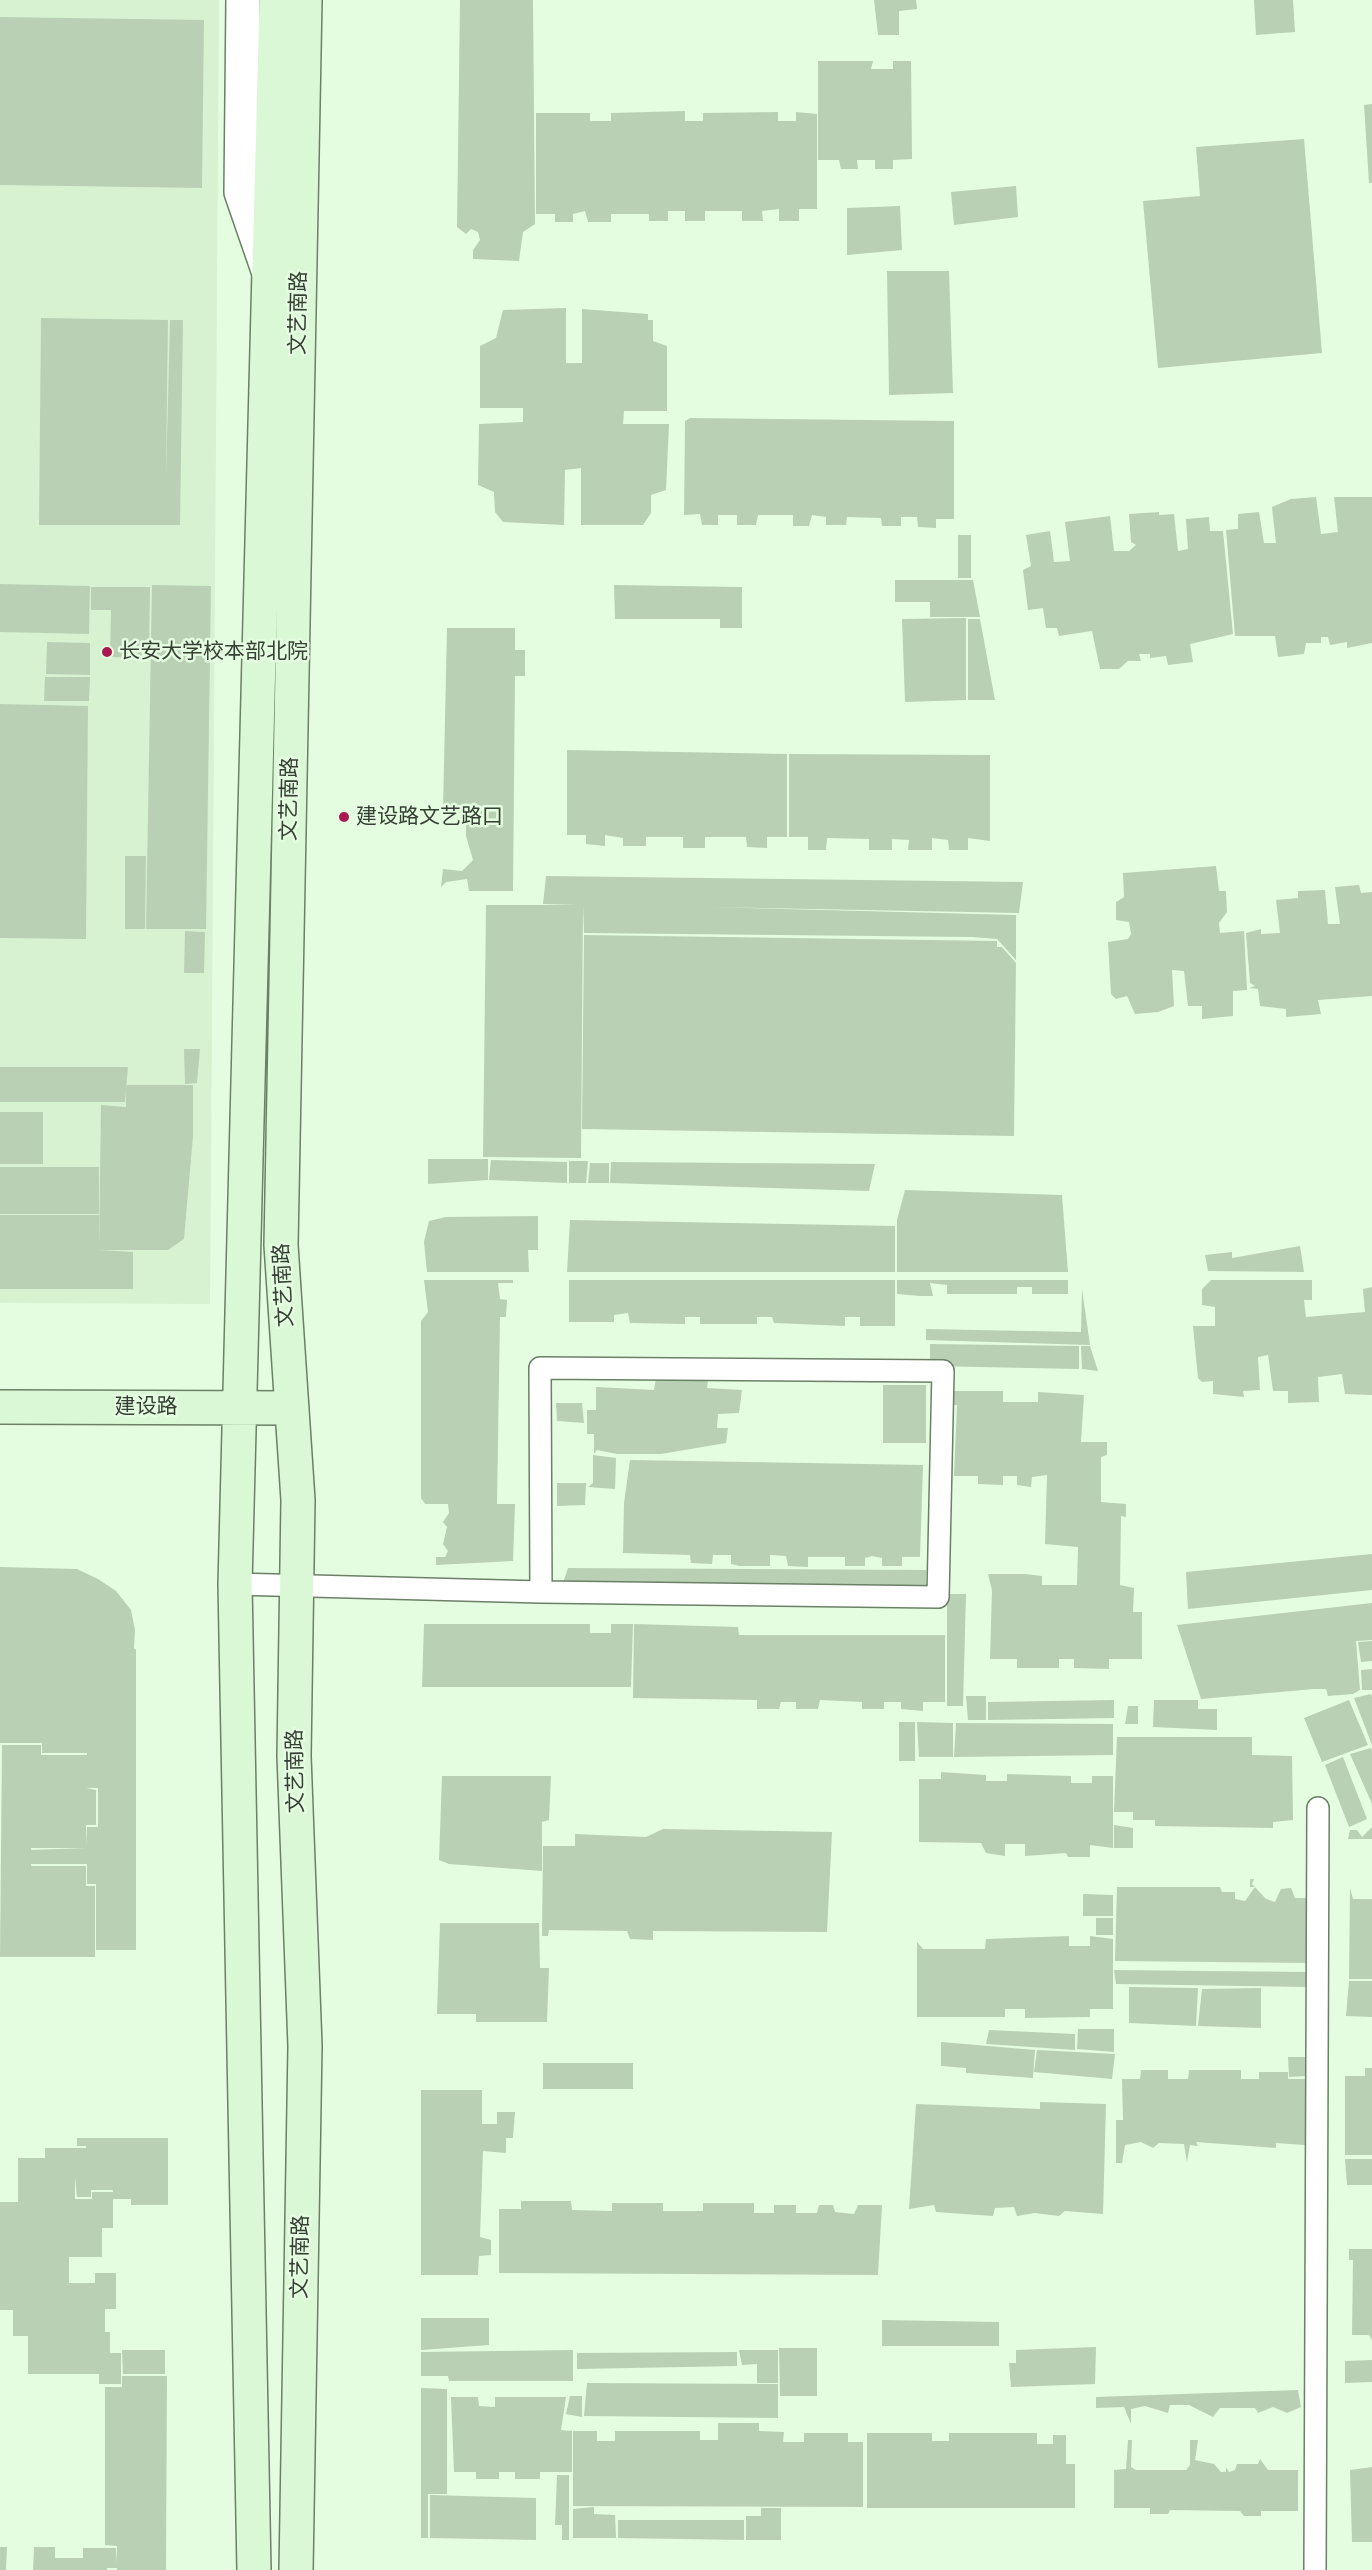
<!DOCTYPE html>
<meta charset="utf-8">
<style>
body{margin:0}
canvas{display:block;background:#e4fce0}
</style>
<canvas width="1372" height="2570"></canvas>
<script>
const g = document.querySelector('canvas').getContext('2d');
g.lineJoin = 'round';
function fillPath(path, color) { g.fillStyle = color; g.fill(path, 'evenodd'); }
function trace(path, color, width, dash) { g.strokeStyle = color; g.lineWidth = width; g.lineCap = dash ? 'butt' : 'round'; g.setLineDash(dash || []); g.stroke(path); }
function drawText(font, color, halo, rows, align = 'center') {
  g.font = font + ' "PT Serif","Noto Sans SC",serif'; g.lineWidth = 5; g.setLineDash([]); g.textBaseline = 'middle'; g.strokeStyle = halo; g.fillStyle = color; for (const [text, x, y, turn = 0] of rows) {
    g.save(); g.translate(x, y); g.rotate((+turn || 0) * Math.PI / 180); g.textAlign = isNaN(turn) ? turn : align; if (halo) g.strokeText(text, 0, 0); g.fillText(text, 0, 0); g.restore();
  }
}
const built = new Path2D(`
 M0 0H219L210 1304 0 1303Z`);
const building = new Path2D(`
 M460 0H533L535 224 523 232 519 261 473 259V250L480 240 478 232 471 229 466 234 457 227Z
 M874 0H916L917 9 899 11V35H878Z
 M1254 0H1293L1295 32 1256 35Z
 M0 17 204 20 202 188 0 185Z
 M818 61H873L871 69H893V61H911L912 159 893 160V169H875V160H857L858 169H841L839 160H818Z
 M1372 104V183H1369L1364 105Z
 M685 111V121H703V113L778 112V121H796V112L817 114V209H799V221H779V209L762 211 763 221H742V211H705V221H685V211H668V221H649V214H611V222H588L585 211 573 214V222H555V214H536V113H590V121H611V113Z
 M1304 139 1322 353 1158 368 1143 201 1200 196 1196 147Z
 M1016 186 1018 217 954 225 951 192Z
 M900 206 902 250 847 255V208Z
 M887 271H949L953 393 889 395Z
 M566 308V363H582V309L648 314V320H653V341L667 346V411H624L623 424H669L666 490 651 495V513L643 525H581V468L565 470 564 525 503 522 495 512 494 492 478 485 479 424 523 422V408H480V346L496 338 503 310Z
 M41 318 168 320 166 477 170 320H183L180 525H39Z
 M690 418 954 421V519H936V528L918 527 917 517H901V526H882L881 518 847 517 846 525H826V517L812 515 809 526H793V515H758L756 525H737V515H718V525H702L700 514 684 515 685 421Z
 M1316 497 1321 534 1338 532 1334 497H1372V643L1347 648V642L1330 645 1328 637H1321V643H1306L1304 654 1278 657 1275 636H1235L1226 530 1238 529V514L1259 512 1264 543H1276L1272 507 1291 499Z
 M1159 512V515L1174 514 1178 551 1188 549 1186 519 1209 517 1210 531H1223L1233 634 1190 644 1193 662 1168 665 1166 656 1150 658V654H1139L1141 661H1128L1119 669H1100L1092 631 1059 636 1057 628H1046L1043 608 1028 610 1023 570 1031 566 1026 535 1050 531 1054 562 1070 561 1065 522 1110 516 1114 551H1129L1136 545 1131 542 1129 514Z
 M958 535H971V578H958Z
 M895 580H973L980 617H930V602H895Z
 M0 584 90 586 89 634 0 632Z
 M152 585 211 586 206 929H146Z
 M614 585 742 587V628H720V619H615Z
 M91 587H150L149 658 110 657 111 610H91Z
 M966 618V700L905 702 902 619Z
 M968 619H980L995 700H968Z
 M447 628H515V650H525V676H515L513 891H469L467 879 446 882 441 887 443 869 462 871 473 860 466 836V805L443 810Z
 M47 642 90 643V675L46 674Z
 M45 677H90L89 701H44Z
 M0 704 88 706 86 939 0 938Z
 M567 750 787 754V837H767V848L747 847 746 837H705V848H683V837H646V846H623V838L605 835V846L586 844V835H567Z
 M789 754 990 755V841L968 838V850H949L948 840 932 838V850H908L909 840 892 839V850H869V839L827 838 826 850H808V837H789Z
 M125 856H146L145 929H125Z
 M1216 866 1219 891H1226L1227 912 1219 923 1220 933 1244 931 1247 990 1233 991V1016L1202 1019V1006H1188L1184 971 1172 970 1174 1006 1158 1012 1135 1014 1127 996 1116 999 1111 994 1108 942 1128 939 1131 934 1129 922 1116 920V902L1124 897 1123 873Z
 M546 876 1023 882 1019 913 708 907 1016 915V960L997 939 972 937 584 933 583 905 581 1158 483 1157 486 905H577L543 904Z
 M1359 885 1361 893 1372 892V996L1318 1000 1321 1014 1286 1017V1009L1260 1006 1258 989 1249 988 1255 986 1250 983 1246 933 1261 929V934L1280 933 1276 900 1298 898V891L1325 890 1328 924H1340L1335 887Z
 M185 931 205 932 204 973H184Z
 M584 935 997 941V947H1002L1016 963 1014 1136 582 1129Z
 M184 1049H200L197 1083 185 1084Z
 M0 1067H128L125 1102H0Z
 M126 1085H193V1136L184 1239 168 1250H99L133 1252V1289H0V1215H99V1248L101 1105 126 1107Z
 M0 1112H43V1164H0Z
 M428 1159H488V1180L428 1184Z
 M491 1160 567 1162V1183L489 1180Z
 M569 1161H588L586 1183H569Z
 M611 1162 875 1164 869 1191 610 1183Z
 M590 1163H609V1183H588Z
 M0 1167H99V1214H0Z
 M905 1190 1062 1195 1068 1272H897V1220Z
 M538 1216V1250H528L529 1272H427L424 1242 429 1221 446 1217Z
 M570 1220 895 1226V1272H567Z
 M1300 1246 1304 1272 1208 1271 1205 1255 1232 1252V1258Z
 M424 1280H513V1283H498L500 1299 507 1300 506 1317H500L497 1504H515L513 1561 436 1565V1557H445L448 1551 443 1544 447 1527 443 1522 449 1513 448 1504H425L421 1498V1321L428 1312Z
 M569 1280H895V1326H860V1317H845V1326L774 1323 772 1317H757V1324H700V1317H685V1324L630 1323 628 1313 614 1315V1322H569Z
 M897 1280H1068V1294H1032V1287H1017V1294H947V1285L930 1283 933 1296H920L897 1294Z
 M1211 1280H1312V1300H1304L1306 1317 1365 1312 1363 1289 1372 1287V1395L1345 1394 1342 1374 1318 1377 1319 1402 1288 1403V1391H1273L1268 1355 1258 1357 1260 1390 1243 1391 1244 1397 1213 1394V1381L1202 1382 1198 1378 1193 1326H1215V1307L1202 1305V1289Z
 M1082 1289 1090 1345 926 1340V1329L1081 1332Z
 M930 1344 1079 1346V1369L930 1366Z
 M1081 1346H1090L1098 1371 1082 1369Z
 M656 1378 708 1381 707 1388 742 1390 739 1413 718 1414 717 1428H728L726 1443 661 1454H617L597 1450 594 1454V1434H587V1410H596V1387L654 1390Z
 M883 1385H926V1443H883Z
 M953 1391H1003V1402H1038V1392L1084 1395 1081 1442H1107V1455L1101 1457V1502L1126 1504V1517L1121 1516 1120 1585 1134 1588 1133 1612H1142V1659H1109V1669L1074 1668V1659H1059V1668H1017V1659H990L992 1590 988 1574H1025L1042 1576V1585H1077L1078 1547 1045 1544 1047 1475 1032 1477 1031 1487 1017 1485V1476H1003V1485L978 1484V1476H954L957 1405H953Z
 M556 1403H582L584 1423 557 1421Z
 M593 1455 616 1458 615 1489 588 1487 593 1483Z
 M630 1460 923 1465 920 1557H902V1566H882V1558L872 1556 865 1558V1566H845V1557H808V1567L788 1566 786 1556 770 1555V1566H739L731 1564V1555H713L712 1564 691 1563 690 1555 623 1553 624 1503Z
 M557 1483H586L585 1505 557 1506Z
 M1372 1554V1590L1188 1609 1186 1572Z
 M0 1567 77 1569 98 1579 116 1591 131 1610 135 1630 134 1649H136V1950H96V1884H87V1864H31V1866H86V1886H95V1957H0L2 1745H41V1755H87V1753H42V1743H0ZM86 1788H98V1827H87L86 1845V1825H96V1790ZM31 1848H86L31 1850Z
 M568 1568 926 1570V1591L562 1586Z
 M947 1594H966L963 1706H947Z
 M1372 1603V1640L1356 1641 1360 1690 1353 1694 1328 1696 1326 1689H1314L1201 1699 1177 1625Z
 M424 1624H590V1633H611V1624H633L631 1687H422Z
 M634 1624 738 1627 739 1635H945V1702H923V1711L901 1709V1702H884V1709H862V1702L820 1700 818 1709H796V1702H781L779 1709H757V1700L633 1698Z
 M1372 1641V1661L1361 1662 1358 1642Z
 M1372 1669V1690H1362L1361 1670Z
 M1371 1694 1372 1697V1745L1354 1698Z
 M966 1696H986V1720H968Z
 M1114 1700V1718L988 1720V1702Z
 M1154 1700H1198V1709H1217V1730L1153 1727Z
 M1349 1700 1368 1745 1322 1762 1304 1718Z
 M1128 1706H1138V1724H1125Z
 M899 1722H915V1761H899Z
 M917 1722 953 1723V1757H919Z
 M956 1723 1113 1724V1755L954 1757Z
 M1117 1737H1252V1755L1292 1756 1293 1820 1273 1822V1828L1155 1826V1820H1133V1812H1114Z
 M1371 1748 1372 1751V1804L1350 1754Z
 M1343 1757 1367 1819 1349 1827 1325 1765Z
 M941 1772 986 1775V1781H1007V1774L1071 1776V1783H1092V1776H1113V1848L1090 1845V1857H1068L1066 1853 1025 1856V1844H1005V1856L986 1853 981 1843 919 1842V1779H941Z
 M442 1776H551L549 1820 542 1822V1871L449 1864 439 1860Z
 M1114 1825 1133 1828V1848H1114Z
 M1372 1827V1839H1348L1350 1830H1357L1362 1837Z
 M663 1829 832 1832 827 1932 653 1931V1940L630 1939 627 1931 549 1930 548 1936H542L543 1846H575V1834L646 1837Z
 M1250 1879H1254L1252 1884 1266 1899 1275 1902 1281 1889 1291 1888 1295 1898H1308V1963L1115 1961 1117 1887H1220L1222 1892H1235V1899L1245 1901 1255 1887H1250Z
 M1350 1888 1353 1899H1372V1979H1349Z
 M1083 1894 1113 1895V1916H1083Z
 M1096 1918H1113V1935H1096Z
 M440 1923H539L540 1968H549L547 2022H476V2014H437Z
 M1069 1936V1946H1090V1936L1113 1939V2009H1090V2017L1025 2018V2009H1005V2017H917V1942L923 1949H985L986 1939Z
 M1114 1970 1308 1972V1987L1116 1984Z
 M1349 1981H1372V2017L1346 2016Z
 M1129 1987 1198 1988 1196 2026 1129 2023Z
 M1261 1988V2028L1198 2026 1202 1989Z
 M1078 2029H1114V2052L1077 2049Z
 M989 2030 1075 2034V2050L986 2044Z
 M941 2042 1035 2050 1033 2078 966 2073V2068L941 2066Z
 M1037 2050 1115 2054 1112 2079 1034 2072Z
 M1288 2057H1306V2076L1289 2077Z
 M543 2063H633V2089H543Z
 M1365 2068H1372V2155H1345V2076H1365Z
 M1141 2070H1168V2079H1188L1189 2070H1241V2079H1259V2072H1288V2079H1306L1305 2145 1276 2143V2148L1196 2142 1198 2146 1190 2145 1187 2162 1184 2144 1159 2143 1153 2148 1141 2142 1125 2145 1122 2163H1116V2120H1123L1122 2079H1140Z
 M421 2090H482V2124H497V2112H515L513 2138H506V2153L483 2151 480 2237 491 2240V2255L479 2256 478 2275H421Z
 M1040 2102 1106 2104 1103 2214 1065 2211 1059 2216 1035 2213 1017 2216 1014 2207 995 2208 993 2216 936 2212 934 2205 909 2209 916 2104 1040 2109Z
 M77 2138H168V2205H131V2199H113V2228H102V2257H69V2283H95V2273H116V2309H105V2332H110V2353H121V2384H99V2374H28V2336H13V2310H0V2202H18V2158H45V2148H86V2146H77ZM75 2177 77 2197H91V2190H113V2192H92V2199H75Z
 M1345 2159H1372V2185H1347Z
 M521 2201H571L572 2210 612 2211V2203H663V2211H703V2203H754V2213H774V2205H796V2213H817L819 2205H833L835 2212 854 2214 858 2205H882L878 2275 499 2273V2209H521Z
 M1349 2249H1372V2340L1369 2335H1352L1353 2260H1349Z
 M421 2318H489V2345L421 2350Z
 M882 2320 999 2322V2346H882Z
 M1096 2347 1095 2384 1011 2387 1009 2363H1016V2350Z
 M779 2348H817V2396H780Z
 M122 2350H165V2374H123Z
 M573 2350V2381H449L448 2376H421V2352Z
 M739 2350H778V2383H757V2364L742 2365Z
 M737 2352V2366L577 2369V2353Z
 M1372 2360V2382L1345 2383V2361Z
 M122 2376H167L166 2570H117V2568H107V2570H33L34 2547H55V2558H83V2548H116L117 2564V2546L105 2545V2387H122Z
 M587 2383 778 2384V2418L584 2416Z
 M421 2388 447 2389V2494H428V2538H421Z
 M1298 2390 1301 2407 1287 2413 1273 2407 1258 2413 1255 2408H1220L1213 2417 1189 2405H1170L1168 2413 1145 2406 1131 2409V2424L1124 2407 1096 2408V2397Z
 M570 2396H582V2417L566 2414Z
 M451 2397H478L479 2406 495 2407V2397H566L561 2430 572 2431V2472H540V2479H515V2472H499V2479H476V2472H454Z
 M718 2423H759V2431L784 2432 783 2442H804V2433H848V2442H863V2507L573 2506V2431H597V2441H615V2431H700V2440H718Z
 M867 2433H932V2441H949V2433H1037V2444H1053V2435H1066V2464H1075V2508H867Z
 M1128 2440H1132L1131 2467 1136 2470H1186L1190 2465V2440H1198L1195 2460 1214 2464 1221 2472H1226V2467L1229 2472 1235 2470 1237 2464H1258L1260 2459 1268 2470H1298V2511H1261V2516H1244L1240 2511 1170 2510 1168 2514H1150V2508H1114V2470L1126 2469Z
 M1372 2467V2542H1352L1350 2470Z
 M557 2475H569V2540H562V2525H555Z
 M430 2495 536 2498V2540L430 2538Z
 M594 2507V2514L615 2515 616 2538H573V2509Z
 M761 2508H781V2540H746V2516H761Z
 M618 2520H744V2540L618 2538Z
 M0 2547H7L6 2570H0Z`);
const lane = new Path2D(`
 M235 1584 541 1592 938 1597 943 1371 540 1368 541 1592
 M1315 2570 1318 1808`);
const street = new Path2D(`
 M243 0 241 192 269 273`);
const secondary = new Path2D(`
 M0 1407 292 1408
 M254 2570 235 1584 276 0
 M296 2570 305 2046 294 1756 298 1500 281 1245 305 0`);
const markers = [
 [107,652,6,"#aa1951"],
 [344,817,6,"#aa1951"]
];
const streetNames = [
 ["文艺南路",299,313,-89],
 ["文艺南路",290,799,-89],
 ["文艺南路",284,1285,-93],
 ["建设路",146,1407],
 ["文艺南路",296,1771,-91],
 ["文艺南路",301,2257,-89]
];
const poiNames = [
 ["长安大学校本部北院",119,652],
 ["建设路文艺路口",356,817]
];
fillPath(built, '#d6f2d0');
fillPath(building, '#b9d0b4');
trace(lane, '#6b8067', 24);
trace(street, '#6b8067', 36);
trace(secondary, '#6b8067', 36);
trace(lane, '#fff', 21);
trace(street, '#fff', 33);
trace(secondary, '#dbf8d6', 33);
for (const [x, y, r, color] of markers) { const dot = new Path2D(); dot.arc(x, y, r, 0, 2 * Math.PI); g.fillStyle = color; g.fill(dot); trace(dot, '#e4fce0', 2); }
drawText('21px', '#363f34', '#e4fce0', streetNames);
drawText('21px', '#363f34', '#e4fce0', poiNames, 'left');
</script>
